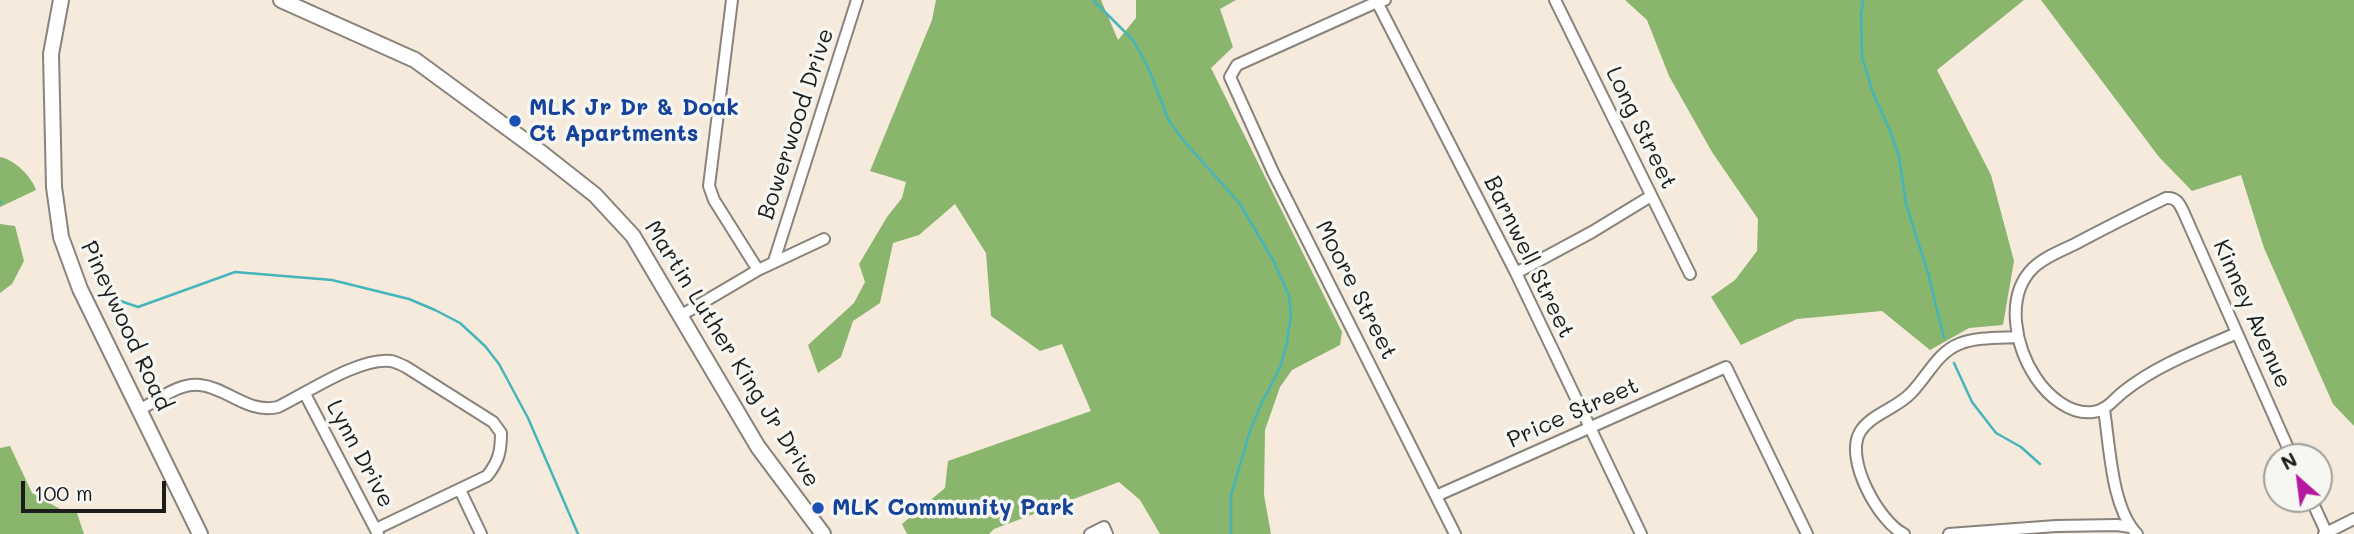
<!DOCTYPE html>
<style>
body{margin:0}
#map{position:relative;width:2354px;height:534px;overflow:hidden;background:#f5eadb;font-family:Mali,sans-serif}
canvas{display:block}
.north{position:absolute;left:2263px;top:443px;width:70px;height:70px;box-sizing:border-box;background:#f6f6f2;border:2px solid #9f9f9c;border-radius:50%;rotate:332deg;font-size:19px;font-weight:700;line-height:28px;text-align:center;color:#1c1c1c}
.north::after{content:'';display:block;margin:auto;width:24px;height:32px;background:#b5179e;clip-path:polygon(50% 0,100% 100%,50% 72%,0 100%)}
.scale{position:absolute;left:21px;top:481px;width:145px;height:32px;box-sizing:border-box;border:4px solid #1c1c1c;border-top:0;padding-left:9px;font-size:21px;line-height:24px;white-space:nowrap;color:#1c1c1c;-webkit-text-stroke:5px #f6f6f2;paint-order:stroke}
</style>
<div id="map">
<canvas width="2354" height="534"></canvas>
<div class="north">N</div>
<div class="scale">100 m</div>
</div>
<script>
const g = document.querySelector('canvas').getContext('2d');
g.lineJoin = 'round';
function fillPath(path, color) { g.fillStyle = color; g.fill(path, 'evenodd'); }
function trace(path, color, width, dash) { g.strokeStyle = color; g.lineWidth = width; g.lineCap = dash ? 'butt' : 'round'; g.setLineDash(dash || []); g.stroke(path); }
function drawText(font, color, halo, rows, align = 'center') {
  g.font = font + ' Mali,sans-serif'; g.lineWidth = 7; g.setLineDash([]); g.textBaseline = 'middle'; g.strokeStyle = halo; g.fillStyle = color; for (const [text, x, y, turn = 0] of rows) {
    g.save(); g.translate(x, y); g.rotate((+turn || 0) * Math.PI / 180); g.textAlign = isNaN(turn) ? turn : align; if (halo) g.strokeText(text, 0, 0); g.fillText(text, 0, 0); g.restore();
  }
}
const forest = new Path2D(`
 M936 0H1101L1118 40 1136 18V0H1236L1220 9 1233 47 1211 68 1342 332 1340 345 1292 370 1280 387 1265 430 1264 495 1271 534H1160L1140 500 1119 482 994 529 989 534H907L902 524 945 488 948 461 1091 411 1062 344 1040 351 991 316 986 253 955 204 919 235 893 243 880 303 853 321 841 357 818 373 808 345 854 303 865 282 859 264 887 217 902 198 906 182 870 171 932 20Z
 M1625 0H2024L1937 70 1991 175 2014 261 2003 325 1969 328 1930 350 1882 311 1797 319 1741 345 1711 297 1735 280 1757 251 1758 219 1712 152 1669 76 1647 20Z
 M2041 0H2354V426L2333 404 2264 248 2241 175 2192 191 2159 157Z
 M0 157C14 159 32 177 36 190L0 207Z
 M0 224 15 226 24 261 12 284 0 293Z
 M10 446 32 493 60 509 77 513 84 534H0V448Z`);
const stream = new Path2D(`
 M1093 0 1133 40 1148 67 1169 121 1184 141 1240 204 1273 260 1289 296 1291 315 1287 342 1280 368 1261 404 1250 431 1231 495V534
 M1863 0 1861 15 1862 57 1873 93 1888 126 1899 156 1906 204 1928 273 1944 338
 M0 203 1 202
 M103 295 138 307 235 272 332 280 409 299 435 310 460 323 485 346 499 364 528 418 578 534
 M1954 363 1972 402 1996 433 2021 447 2040 464`);
const minor = new Path2D(`
 M732 0 709 186 714 200 758 270
 M1376 0 1516 273 1641 534
 M1385 0 1377 2 1237 65 1230 77 1273 172 1455 534
 M1555 0 1690 274
 M774 261 857 0
 M1516 273 1592 232 1651 196
 M680 316 758 270 824 239
 M2237 333C2198 350 2157 365 2123 392 2113 400 2107 410 2093 412 2070 415 2048 396 2036 378 2016 348 2004 297 2033 268 2044 257 2061 251 2075 244 2105 228 2135 213 2166 198 2176 197 2179 203 2183 211L2292 457
 M305 394 378 534
 M139 410C157 401 179 382 200 385 228 388 247 414 278 407 307 393 359 357 391 361 396 362 402 365 406 367L493 422 501 433C501 451 499 461 487 476L376 529
 M2104 410C2110 446 2111 507 2137 534
 M460 490 481 534
 M1436 496 1726 367 1807 534
 M2311 499 2327 534
 M1090 534 1104 527 1107 534
 M1904 534C1879 522 1844 459 1860 432 1871 414 1896 409 1911 393 1927 377 1937 353 1959 344 1976 337 2000 338 2018 337
 M1949 534 2056 526 2117 525 2130 527
 M2324 534 2354 519`);
const tertiary = new Path2D(`
 M61 0 51 54 54 187 61 237 80 289 200 534
 M281 0 415 60 543 154 595 195 633 236 758 447 823 534`);
const markers = [
 [515,121,7,"#1a4fb4"],
 [818,508,7,"#1a4fb4"]
];
const transitNames = [
 ["MLK Jr Dr & Doak",529,108],
 ["Ct Apartments",529,134],
 ["MLK Community Park",832,508]
];
const streetNames = [
 ["Bowerwood Drive",796,124,-72],
 ["Long Street",1641,128,64],
 ["Barnwell Street",1529,257,64],
 ["Moore Street",1356,290,63],
 ["Kinney Avenue",2252,314,66],
 ["Pineywood Road",126,326,65],
 ["Martin Luther King Jr Drive",732,354,58],
 ["Price Street",1573,413,-24],
 ["Lynn Drive",360,454,62]
];
fillPath(forest, '#89b56d');
trace(stream, '#45b5bc', 2.5);
trace(minor, '#88837c', 14);
trace(tertiary, '#88837c', 18);
trace(minor, '#fff', 10);
trace(tertiary, '#fff', 14);
for (const [x, y, r, color] of markers) { const dot = new Path2D(); dot.arc(x, y, r, 0, 2 * Math.PI); g.fillStyle = color; g.fill(dot); trace(dot, '#f6f6f2', 2.5); }
drawText('bold 23px', '#164399', '#f6f6f2', transitNames, 'left');
drawText('23px', '#1c1c1c', '#f6f6f2', streetNames);
</script>
